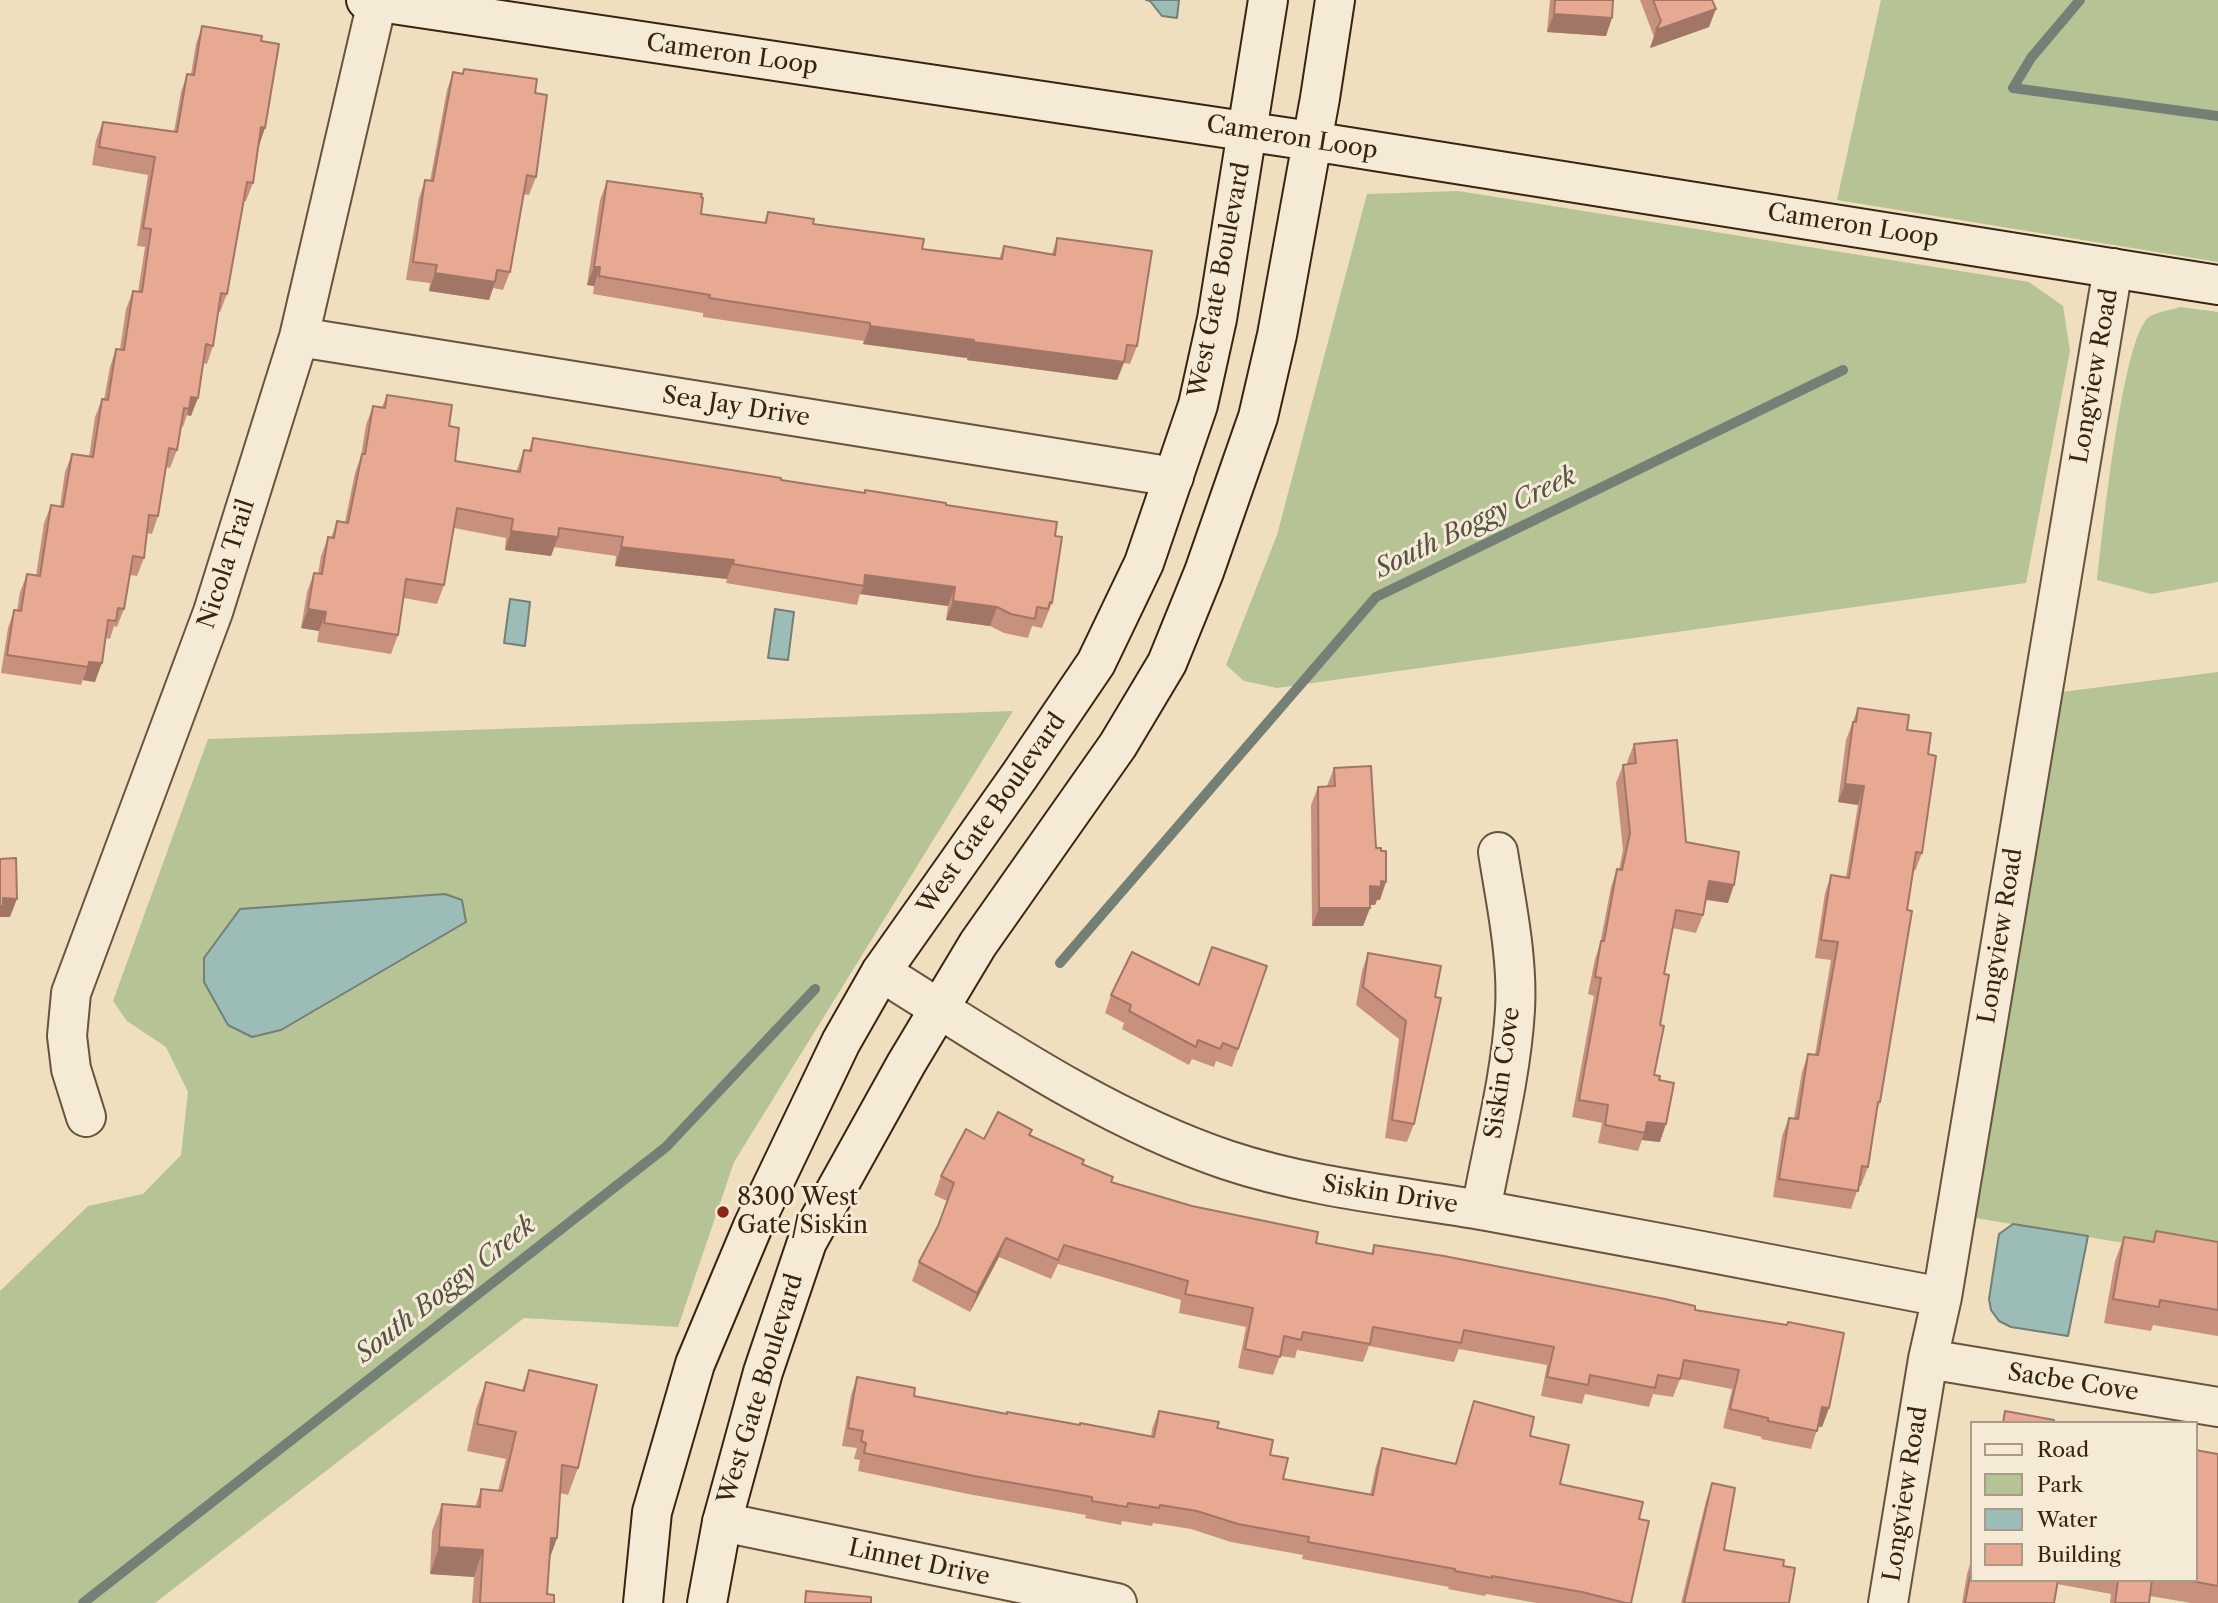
<!DOCTYPE html>
<style>
body{margin:0}
#map{position:relative;width:2218px;height:1603px;overflow:hidden;background:#f0dfbe;font-family:"Libre Caslon Text",serif}
canvas{display:block}
.legend{position:absolute;left:1970px;top:1421px;width:228px;height:161px;box-sizing:border-box;background:#f5ead5;border:2px solid #aa9b88;margin:0;padding:9px 12px;list-style:none;font-size:21px;color:#392414}
.legend li{display:flex;align-items:center;gap:14px;height:35px}
.legend b{width:35px;border:2px solid #aa9b88}
</style>
<div id="map">
<canvas width="2218" height="1603"></canvas>
<ul class="legend">
<li><b style="height:9px;background:#f5ead5"></b>Road</li>
<li><b style="height:19px;background:#b5c395"></b>Park</li>
<li><b style="height:19px;background:#9bbcb7"></b>Water</li>
<li><b style="height:19px;background:#e8a993"></b>Building</li>
</ul>
</div>
<script>
const g = document.querySelector('canvas').getContext('2d');
g.lineJoin = 'round';
function fillPath(path, color) { g.fillStyle = color; g.fill(path, 'evenodd'); }
function trace(path, color, width, dash) { g.strokeStyle = color; g.lineWidth = width; g.lineCap = dash ? 'butt' : 'round'; g.setLineDash(dash || []); g.stroke(path); }
function drawText(font, color, halo, rows, align = 'center') {
  g.font = font + ' "Libre Caslon Text",serif'; g.lineWidth = 6; g.setLineDash([]); g.textBaseline = 'middle'; g.strokeStyle = halo; g.fillStyle = color; for (const [text, x, y, turn = 0] of rows) {
    g.save(); g.translate(x, y); g.rotate((+turn || 0) * Math.PI / 180); g.textAlign = isNaN(turn) ? turn : align; if (halo) g.strokeText(text, 0, 0); g.fillText(text, 0, 0); g.restore();
  }
}
const green = new Path2D(`
 M1881 0H2218V262L1837 200Z
 M1458 191 2029 282 2063 306 2070 351 2026 583 1277 688 1244 681 1226 665 1277 535 1367 194Z
 M2180 307 2218 312V582L2151 594 2097 580C2102 539 2122 336 2149 317 2156 312 2171 310 2180 307Z
 M2218 672V1259L1976 1218 2054 693Z
 M1013 711 734 1162 678 1327 524 1318 155 1603H0V1291L88 1206 143 1194 181 1155 188 1092 166 1047 127 1021 113 1001 208 739Z`);
const water = new Path2D(`
 M1146 0H1179L1177 18 1162 16 1150 1Z
 M510 599 530 602 525 646 504 643Z
 M775 609 794 612 788 660 768 658Z
 M445 894 462 900 466 922 281 1030 252 1037 228 1025 204 982V958L240 909Z
 M2013 1224 2088 1236 2068 1336 2011 1327 1999 1321 1991 1310 1989 1299 1999 1234Z`);
const stream = new Path2D(`
 M2080 0 2031 58 2013 88 2218 116
 M1060 963 1376 597 1843 370
 M83 1603 666 1147 815 989`);
const street = new Path2D(`
 M299 337 1174 477
 M881 972C990 1040 1105 1119 1227 1160 1311 1188 1400 1196 1487 1211 1639 1239 1790 1267 1942 1297
 M86 1117 71 1069 67 1036 71 993 213 612 299 337 377 2
 M1481 1210C1493 1145 1511 1077 1515 1010 1518 958 1506 903 1498 852
 M1928 1359 2218 1407
 M722 1522 1117 1603
 M1888 1603 1928 1359 1942 1297 2113 268`);
const secondary = new Path2D(`
 M366 0 1311 141 2218 285
 M643 1603 652 1512 695 1364 753 1226 841 1042 881 972 1020 775 1096 663 1144 563 1198 405 1217 319 1268 0
 M707 1603 722 1522 763 1372 807 1242 906 1064 978 944 1118 745 1167 663 1204 572 1258 417 1277 335 1320 98 1335 0`);
const wall = new Path2D(`
 M1550 0H1613L1606 36 1547 32Z
 M1640 0H1712L1709 27 1650 48 1654 37Z
 M202 26 261 41 259 146 253 183 246 201H243L227 294 220 312H218L213 346 207 364 203 363 191 416 187 415 183 427 181 426 177 450 170 468 166 467 158 516 152 534 147 533 144 558 137 576 130 575 124 609 117 627 114 626 110 639 106 638 95 682 83 680 81 685 1 673 8 628 14 610 17 611 20 592 27 574 36 576 44 523 51 505 60 507 65 472 72 454 89 457 95 417 102 399 104 400 110 367 116 349H120L126 309 133 291 138 292 145 247 137 246 148 175 92 165 96 140 103 122 174 132 181 92 187 74H191L196 44Z
 M464 69 535 93 536 177 529 195 524 194 510 272 503 290 493 288 489 300 429 291 430 283 406 280 419 198 425 180 430 181 447 90 453 72 462 74Z
 M607 181 701 214 764 223 768 212 813 224 922 249 999 259 1004 246 1052 254 1057 238 1137 346 1130 364 1124 363 1117 380 967 360V358L863 344 864 341 703 317V313L593 294 594 286 587 285 600 200Z
 M387 395 449 426 455 461 516 472 524 450H529L533 438 781 480 946 505 1055 536 1052 603 1042 628 1032 626 1028 638 1004 633 990 626 946 620 948 606 860 594 857 605 726 583 727 579 615 566 616 556 554 547 551 556 505 550 506 538 454 528 444 585 437 604 404 598 398 635 391 654 317 642 319 631 301 628 307 592 314 573 318 574 321 556 328 537 331 538 337 521 345 522 355 473 361 456 366 425 373 406 382 407Z
 M1858 708 1907 730 1928 754 1922 853 1915 871 1913 870 1880 1102 1876 1112 1868 1167 1861 1186 1859 1185 1851 1209 1773 1197 1782 1136 1789 1118H1794L1802 1072 1808 1054 1815 1055 1831 960 1815 958 1825 893 1831 875 1846 877 1858 805 1838 802 1846 740Z
 M1634 744 1686 842 1728 903 1706 900 1703 915 1696 933 1672 928 1664 974 1660 1025 1654 1075 1659 1080 1660 1142 1642 1140 1638 1151 1598 1143 1602 1123 1572 1117 1594 996 1588 994 1595 959 1600 944 1611 887 1617 869 1619 870 1623 850 1616 783 1623 765 1628 764 1627 762Z
 M1334 768 1380 900H1377L1375 905H1370V908L1363 926H1312L1311 805 1318 787 1327 786Z
 M1368 953 1435 997 1414 1124 1407 1142 1385 1138 1399 1039 1356 1005 1362 971Z
 M1267 966 1232 1067 1216 1061 1214 1067 1192 1059 1189 1065 1122 1029 1124 1023 1105 1013 1111 995 1199 985Z
 M1030 1135 1082 1164 1111 1182 1316 1243 1371 1254 1374 1245 1695 1310 1829 1408 1822 1427 1818 1426 1811 1449 1761 1439 1762 1437 1723 1428 1732 1389 1680 1379 1673 1397 1653 1394 1649 1407 1585 1394 1582 1404 1541 1396 1547 1365 1459 1349 1454 1362 1369 1346 1363 1362 1297 1350 1295 1358 1280 1356 1273 1375 1238 1368 1246 1327 1179 1313 1181 1300 1058 1264 1051 1279 999 1257 970 1312 912 1281 919 1262 938 1226 947 1201 934 1195 941 1176 984 1139Z
 M2156 1231 2218 1242V1336L2153 1325 2151 1331 2104 1323 2115 1261 2124 1237 2152 1242Z
 M529 1370 578 1468 568 1495 560 1493 557 1538 549 1560 547 1594 554 1603H472L474 1577 430 1574 432 1531 442 1504 475 1507 481 1489 498 1491 506 1459 467 1451 476 1409 486 1382 522 1390Z
 M857 1377 914 1396 1007 1414 1151 1437 1152 1429 1159 1411 1217 1428 1270 1455 1283 1479 1370 1495 1376 1466 1382 1448 1455 1464 1468 1418 1474 1401 1530 1436 1560 1484 1639 1519 1631 1603H1537L1486 1594 1485 1596 1448 1589 1449 1587 1302 1559 1303 1555 1231 1542 1191 1529 1153 1523 1152 1526 1122 1521 1121 1525 1085 1518 1086 1515 968 1494 858 1471 860 1460 854 1459 857 1448 842 1446 851 1395Z
 M2218 1454V1603H2191L2150 1596 2149 1603H2110L2111 1594 2057 1584 2054 1603H1962L1967 1574 1971 1561V1580H2195Z
 M1712 1483 1724 1550 1783 1566 1789 1603H1681L1706 1501Z`);
const shadedWall = new Path2D(`
 M1716 9 1709 27 1650 48 1656 30Z
 M1554 14 1612 18 1606 36 1547 32Z
 M261 127 265 128 259 146 254 145Z
 M594 267H600L594 286 587 285Z
 M435 273 495 282 489 300 429 291Z
 M870 326 974 340 967 358 863 344Z
 M973 342 1124 362 1117 380 967 360Z
 M191 397 198 398 191 416 187 415Z
 M511 531 558 537 551 556 505 550Z
 M621 547 734 560 727 579 615 566Z
 M865 575 955 587 948 606 860 594 864 586Z
 M953 601 997 607 990 626 946 620Z
 M308 609 326 612 319 631 301 628Z
 M89 662 102 663 95 682 83 680Z
 M1845 784 1864 786 1858 805 1838 802Z
 M1381 881 1386 882 1380 900H1377L1375 905 1363 904 1370 886Z
 M1709 881 1734 885 1728 903 1703 899Z
 M3 898 17 899 10 917H0V906Z
 M1319 908H1370L1363 926H1312Z
 M1647 1122 1666 1124 1660 1142 1642 1140Z
 M1006 1238 999 1257 970 1312 977 1293Z
 M1822 1407 1829 1408 1822 1427 1815 1426Z
 M551 1538H557L547 1565Z
 M439 1547 483 1550 474 1577 430 1574Z`);
const building = new Path2D(`
 M1555 0H1613L1612 18 1554 14Z
 M1653 0H1712L1716 9 1656 30 1661 21Z
 M202 26 262 36 261 41 279 44 265 128 261 127 253 183 247 182 227 294 221 293 213 346 206 344 198 398 191 397 189 409 184 408 177 450 169 448 158 516 149 515 144 558 133 556 124 609 118 608 116 621 108 620 102 663 89 662 88 667 7 655 14 610 21 611 27 574 40 576 51 505 63 507 72 454 93 457 102 399 108 400 116 349 124 350 133 291 142 292 151 229 143 228 155 157 99 147 103 122 177 132 187 74 194 75Z
 M464 69 537 79 535 93 547 95 536 177 527 175 510 272 497 270 495 282 435 273 437 265 413 262 425 180 433 181 453 72 463 74Z
 M607 181 702 194 701 197 703 198 701 214 766 223 768 212 814 219 813 224 924 239 922 249 1002 259 1004 246 1055 255 1057 238 1152 251 1137 346 1127 345 1124 362 973 342 974 340 870 326V323L709 298 710 295 599 276 600 267H594Z
 M387 395 452 405 449 426 459 428 455 461 520 472 524 450 531 451 533 438 781 478V480L865 493V490L946 503V505L1057 522 1055 536 1062 537 1052 603 1050 602 1048 609 1037 607 1035 619 1011 614 997 607 953 601 955 587 865 575 864 586 733 564 734 560 621 547 623 537 559 528 558 537 511 531 513 519 457 508 444 585 406 579 398 635 324 623 326 612 308 609 314 573 322 574 328 537 334 538 337 521 348 523 362 454H365L373 406 385 408Z
 M1858 708 1909 715 1907 730 1931 733 1928 754 1936 756 1922 853 1916 852 1907 910 1912 911 1880 1102H1878L1868 1167 1862 1166 1858 1191 1779 1179 1789 1118 1798 1119 1808 1054 1818 1055 1838 942 1821 940 1831 875 1849 878 1864 786 1845 784 1853 722H1856Z
 M1677 740 1686 842 1739 852 1734 885 1709 881 1703 915 1676 910 1664 974 1669 975 1660 1025 1664 1026 1654 1075 1660 1076 1659 1080 1674 1083 1666 1124 1647 1122 1645 1133 1605 1125 1608 1105 1579 1100 1601 978 1595 977 1601 941H1604L1617 869 1622 870 1630 833 1623 765 1636 763 1634 744Z
 M1371 766 1376 848H1381V851H1386V882L1381 881V887L1370 886V908H1319L1318 787 1335 786 1334 768Z
 M16 858 17 899 3 898V906H0V859Z
 M1212 947 1267 966 1238 1049 1223 1043 1220 1049 1198 1040 1196 1047 1129 1011 1131 1005 1111 995 1132 952 1199 985Z
 M1368 953 1441 966 1435 997 1441 998 1414 1124 1392 1120 1406 1021 1363 987Z
 M998 1112 1032 1130 1029 1135 1084 1160 1082 1164 1113 1177 1111 1182 1192 1206 1318 1232 1316 1243 1373 1254 1374 1245 1444 1256 1665 1299 1695 1306V1310L1787 1325 1788 1322 1844 1333 1829 1408 1822 1407 1817 1431 1768 1421V1418L1730 1409 1739 1370 1684 1360 1680 1379 1658 1375 1655 1388 1590 1375 1588 1385 1547 1377 1554 1347 1464 1330 1461 1343 1373 1327 1370 1344 1303 1332 1301 1340 1284 1336 1280 1357 1245 1349 1253 1308 1185 1294 1188 1281 1064 1245 1058 1260 1006 1238 977 1293 919 1262 938 1226 954 1183 941 1176 966 1129 984 1139Z
 M2156 1231 2218 1242V1310L2160 1300 2159 1307 2113 1299 2124 1237 2154 1242Z
 M529 1370 597 1385 578 1468 562 1465 557 1538H551L547 1594 554 1595V1603H480L483 1550 439 1547 442 1504 480 1507 481 1489 502 1491 516 1432 477 1424 486 1382 524 1391Z
 M857 1377 915 1388 914 1396 1007 1414V1412L1080 1425V1423L1154 1437 1159 1411 1219 1422 1217 1428 1273 1440 1270 1455 1288 1458 1283 1479 1373 1495 1382 1448 1456 1464 1474 1401 1534 1417 1530 1436 1569 1445 1560 1484 1643 1502 1639 1519 1649 1521 1631 1603H1626L1582 1592 1492 1576V1578L1455 1571V1569L1308 1542 1309 1537 1238 1524 1197 1511 1160 1505 1159 1508 1128 1503 1127 1507 1092 1501V1497L974 1476 864 1453 866 1443 861 1441 863 1431 848 1428Z
 M2005 1411 2054 1420 2053 1423H2003Z
 M2195 1450 2218 1454V1586L2186 1580H2195Z
 M1712 1483 1735 1488 1724 1550 1784 1560 1783 1566 1795 1568 1789 1603H1684Z
 M1971 1570V1580H2058L2054 1603H1965Z
 M2118 1580H2152L2149 1603H2115Z
 M806 1591 871 1597V1603H805Z`);
const markers = [
 [723,1212,7,"#8f2418"]
];
const streetNames = [
 ["Cameron Loop",732,55,8],
 ["Cameron Loop",1292,138,9],
 ["Cameron Loop",1853,226,9],
 ["West Gate Boulevard",1220,280,-79],
 ["Longview Road",2095,376,-80],
 ["Sea Jay Drive",736,407,9],
 ["Nicola Trail",227,564,-72],
 ["West Gate Boulevard",992,814,-55],
 ["Longview Road",2001,936,-81],
 ["Siskin Cove",1503,1073,-82],
 ["Siskin Drive",1390,1195,9],
 ["Sacbe Cove",2073,1383,9],
 ["West Gate Boulevard",761,1389,-73],
 ["Longview Road",1906,1494,-81],
 ["Linnet Drive",919,1563,12]
];
const poiNames = [
 ["8300 West",737,1198],
 ["Gate/Siskin",737,1226]
];
const waterNames = [
 ["South Boggy Creek",1476,523,-26],
 ["South Boggy Creek",446,1290,-38]
];
fillPath(green, '#b5c395');
fillPath(water, '#9bbcb7');
trace(water, '#747f76', 2);
trace(stream, '#747f76', 10);
trace(street, '#67533e', 42);
trace(secondary, '#392414', 42);
trace(street, '#f5ead5', 38);
trace(secondary, '#f5ead5', 38);
fillPath(wall, '#c8917e');
fillPath(shadedWall, '#a27667');
fillPath(building, '#e8a993');
trace(building, '#a27667', 2);
for (const [x, y, r, color] of markers) { const dot = new Path2D(); dot.arc(x, y, r, 0, 2 * Math.PI); g.fillStyle = color; g.fill(dot); trace(dot, '#f5ead5', 2.5); }
drawText('24px', '#392414', '#f5ead5', streetNames);
drawText('24px', '#392414', '#f5ead5', poiNames, 'left');
drawText('italic 26px', '#565245', '#f5ead5', waterNames);
</script>
